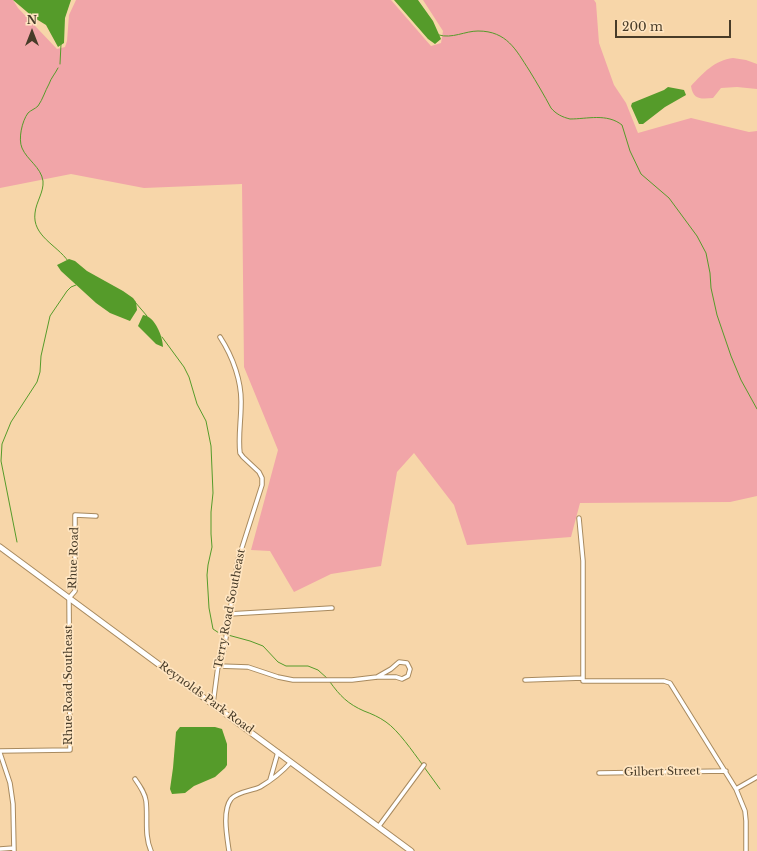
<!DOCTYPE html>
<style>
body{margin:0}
#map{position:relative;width:757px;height:851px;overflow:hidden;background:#f7d6a9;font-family:"Libre Baskerville",serif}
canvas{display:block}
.north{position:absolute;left:12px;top:12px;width:40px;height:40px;-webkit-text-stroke:3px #ffe5c1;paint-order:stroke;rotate:0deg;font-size:11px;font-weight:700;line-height:16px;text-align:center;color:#473b28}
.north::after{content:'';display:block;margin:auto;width:14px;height:18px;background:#473b28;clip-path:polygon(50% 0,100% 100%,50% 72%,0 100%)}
.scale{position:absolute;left:615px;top:20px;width:116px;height:18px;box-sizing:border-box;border:2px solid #473b28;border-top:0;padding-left:5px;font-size:12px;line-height:14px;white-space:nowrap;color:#473b28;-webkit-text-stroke:3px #ffe5c1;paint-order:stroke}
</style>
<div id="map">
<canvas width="757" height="851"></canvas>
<div class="north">N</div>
<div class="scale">200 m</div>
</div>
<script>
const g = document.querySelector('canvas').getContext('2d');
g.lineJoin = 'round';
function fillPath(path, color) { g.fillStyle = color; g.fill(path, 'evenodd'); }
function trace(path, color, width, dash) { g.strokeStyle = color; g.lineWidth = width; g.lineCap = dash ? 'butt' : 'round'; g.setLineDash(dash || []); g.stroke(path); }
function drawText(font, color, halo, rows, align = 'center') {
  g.font = font + ' "Libre Baskerville",serif'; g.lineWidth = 3.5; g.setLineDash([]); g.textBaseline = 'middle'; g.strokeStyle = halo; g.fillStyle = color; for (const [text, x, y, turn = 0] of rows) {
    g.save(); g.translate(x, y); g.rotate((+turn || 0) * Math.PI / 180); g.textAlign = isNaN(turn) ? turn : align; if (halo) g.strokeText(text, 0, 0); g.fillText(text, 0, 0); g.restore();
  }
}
const green = new Path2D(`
 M0 0H13L18 8 57 49 65 47 67 41 69 15 76 0H391L431 46 441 43 443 31 423 0H594L596 3 599 43 614 85 626 103 638 133 691 118 749 132 757 131V496L730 502 580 503 571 537 467 545 454 505 414 453 397 472 381 566 331 574 294 592 270 551 251 550 278 450 244 367 242 184 144 188 71 174 0 188Z
 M733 58 746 60 757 64V89L737 87 721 88 713 98C701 99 693 100 691 86 703 73 715 60 733 58Z`);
const water = new Path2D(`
 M13 0H71L65 18 64 43 58 47 46 25 33 17Z
 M394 0H418L433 21 441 39 435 44 428 39Z
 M668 87 684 90 686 95 665 107 643 124H639L631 106 632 103 664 90Z
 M69 259 75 261 87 271 123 291 133 298 136 302 137 310 130 321 110 313 96 303 61 271 57 265Z
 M143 315C155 316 163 337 163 347L156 344 138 326Z
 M180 727H215L222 729 227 744V765L225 768 215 777 194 786 185 793 172 794 170 789 173 768 176 732Z`);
const stream = new Path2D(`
 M439 35C452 39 465 31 478 31 507 31 516 50 529 70 537 83 544 95 551 108 556 114 562 117 570 119 587 119 607 113 622 125L630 151 641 174 669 198 697 236 706 253 710 273 711 288 717 315 731 356 741 380 757 409
 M60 64 61 44
 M58 68C55 74 51 78 49 84 45 91 43 99 38 106 35 109 31 110 28 113 22 121 18 139 22 148 27 160 41 167 43 181 44 192 36 202 35 213 32 236 57 245 68 261
 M135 302 147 316
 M162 337 184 367 189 377 197 404 206 421 211 446 213 493 211 512V534L212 547 208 565 207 575 209 608 213 629 219 633 224 634
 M17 542 3 471 1 461 2 444 11 422 37 382 40 372 41 356 50 316 67 291 71 287 76 285
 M228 635 250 641 263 646 278 662 286 666H308L318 670 328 679
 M330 682C340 696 348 704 364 711 372 714 379 717 386 722 398 730 413 752 422 764
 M424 767 440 789`);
const street = new Path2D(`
 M579 518 583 561V681H664L670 683 736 789 745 811 746 821V851
 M229 614 332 608
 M218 666 248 667 278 677 293 680H352L377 677H396L402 679 408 676 410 669 407 663 399 662 391 669 377 677
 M525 680 583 678
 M213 704 218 666 224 650 238 560 262 485V478L259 472 243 457 240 453C238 437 241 421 241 405 242 382 233 357 220 337
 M0 751 70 750 69 598 75 591V515L96 516
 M0 753 10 783 13 804 14 851
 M599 773 726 771
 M135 779C140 786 145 793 146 801 148 818 144 835 151 851
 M270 780 278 752
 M736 789 757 777
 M379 826 424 765
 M0 849 14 848
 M229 851C227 837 222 811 231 799 238 791 252 791 260 787 272 780 282 772 291 762`);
const secondary = new Path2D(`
 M0 547 411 851`);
const streetNames = [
 ["Rhue Road",74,558,-88],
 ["Terry Road Southeast",230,609,-79],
 ["Rhue Road Southeast",69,685,-90],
 ["Reynolds Park Road",206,698,36],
 ["Gilbert Street",662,772,-1]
];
fillPath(green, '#f1a5a8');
fillPath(water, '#559b2a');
trace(stream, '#559b2a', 1);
trace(street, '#a88a5f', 5.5);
trace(secondary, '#a88a5f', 7);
trace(street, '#fff', 3.5);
trace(secondary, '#fff', 5);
drawText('11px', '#473b28', '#ffe5c1', streetNames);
</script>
